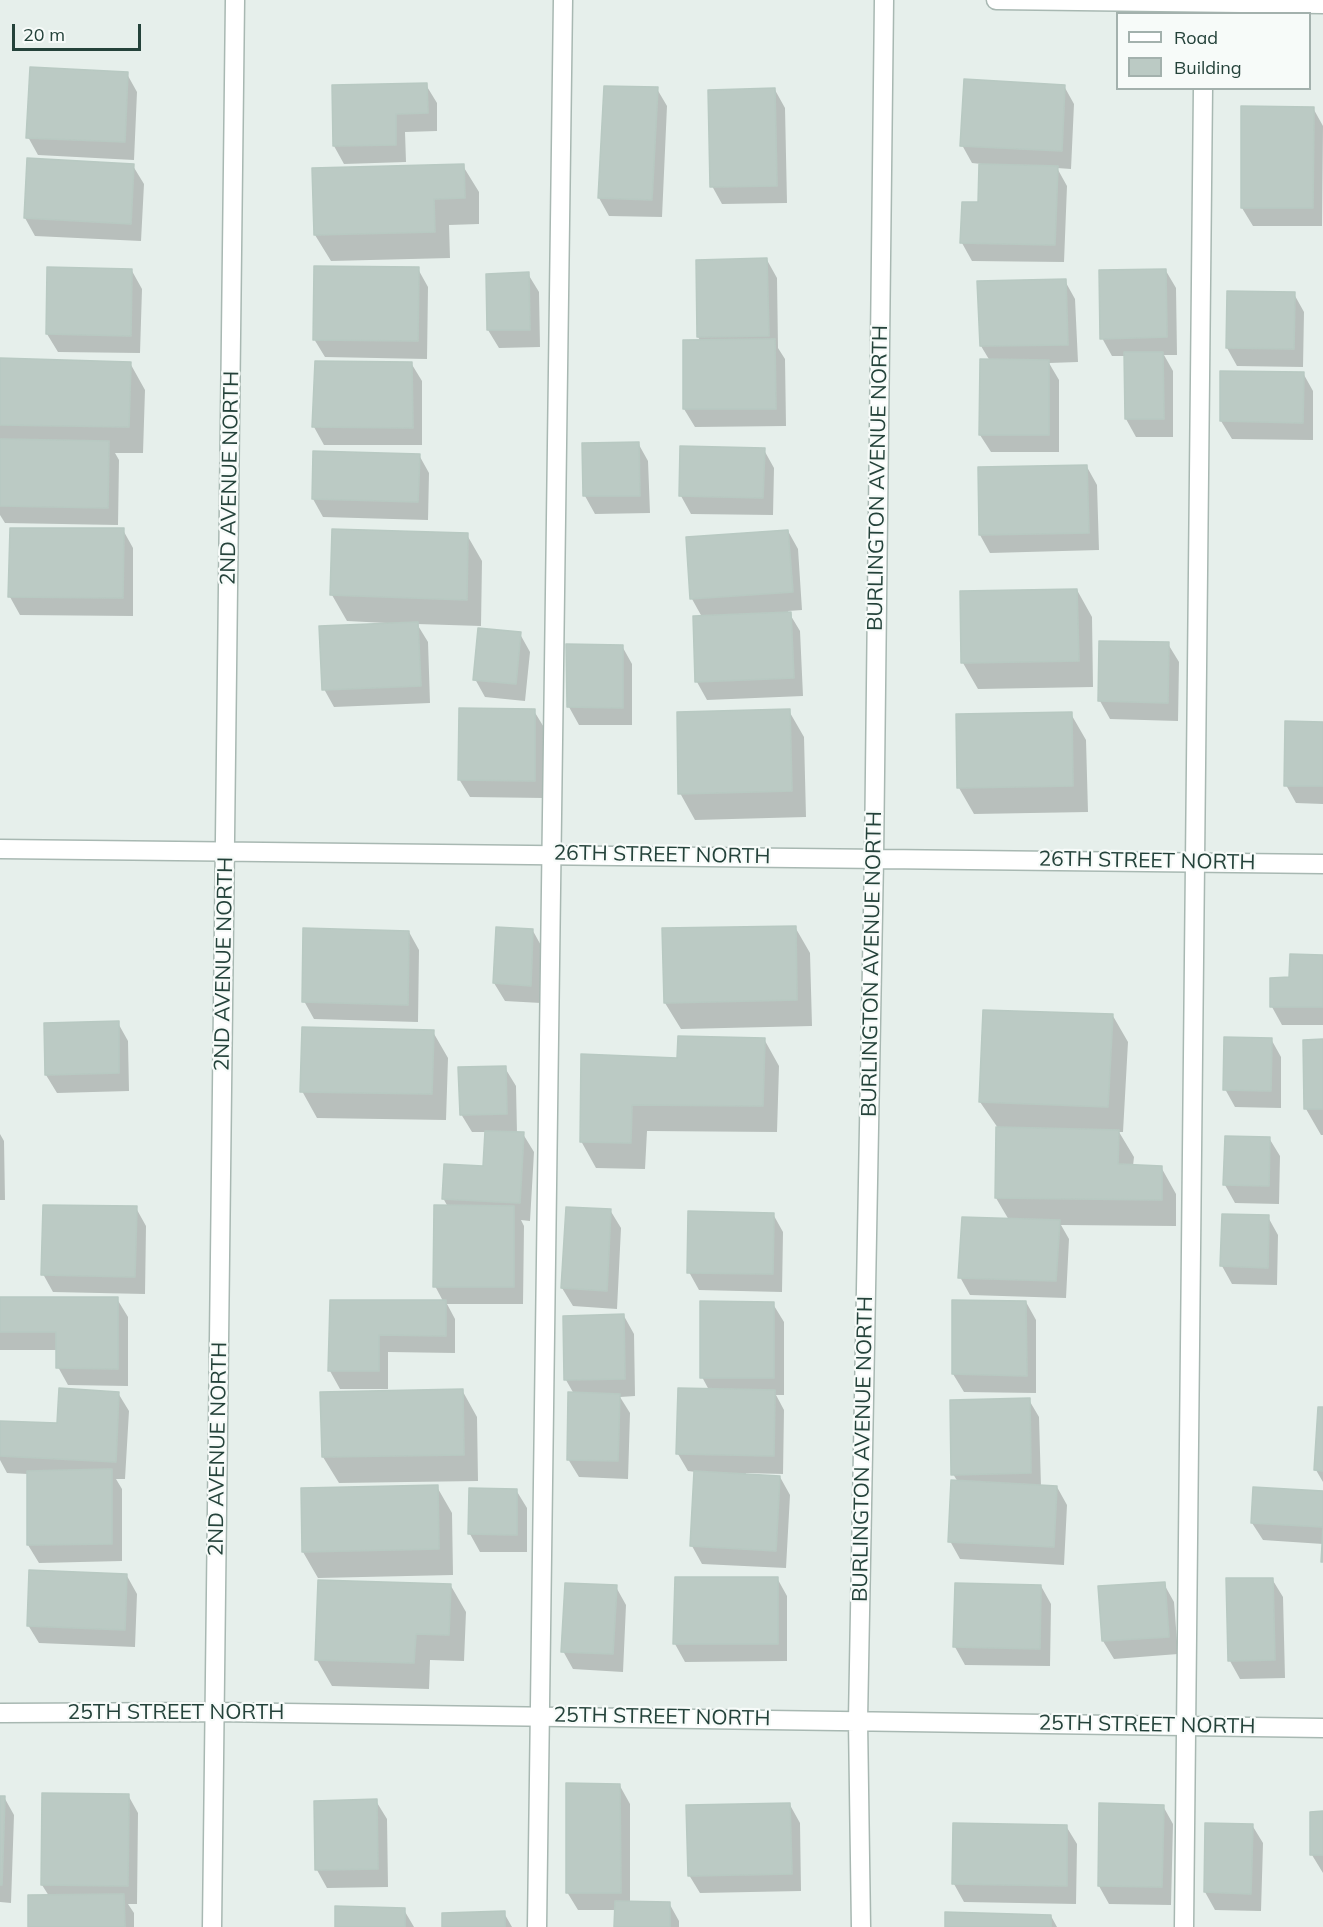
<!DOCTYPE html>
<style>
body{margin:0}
#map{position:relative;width:1323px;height:1927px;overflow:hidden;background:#e6efeb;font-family:Mulish,sans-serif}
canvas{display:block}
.legend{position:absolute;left:1116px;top:12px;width:195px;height:78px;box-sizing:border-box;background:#f7fbf9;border:2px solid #a3b1ad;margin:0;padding:8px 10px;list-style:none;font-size:18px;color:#24423a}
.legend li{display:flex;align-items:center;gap:12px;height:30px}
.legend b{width:30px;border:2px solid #a3b1ad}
.scale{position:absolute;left:12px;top:24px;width:129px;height:27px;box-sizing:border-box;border:3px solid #24423a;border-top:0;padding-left:8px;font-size:18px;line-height:21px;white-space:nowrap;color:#24423a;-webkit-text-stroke:4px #f7fbf9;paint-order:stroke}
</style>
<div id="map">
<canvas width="1323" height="1927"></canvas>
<ul class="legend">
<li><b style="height:8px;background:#fff"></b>Road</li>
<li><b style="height:16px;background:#bbcac4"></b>Building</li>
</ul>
<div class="scale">20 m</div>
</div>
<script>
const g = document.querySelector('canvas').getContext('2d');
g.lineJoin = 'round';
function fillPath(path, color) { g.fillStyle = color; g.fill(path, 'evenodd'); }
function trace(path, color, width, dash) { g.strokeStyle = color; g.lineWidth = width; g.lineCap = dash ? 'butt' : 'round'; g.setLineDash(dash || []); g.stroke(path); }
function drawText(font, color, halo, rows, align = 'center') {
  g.font = font + ' Mulish,sans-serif'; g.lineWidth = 4.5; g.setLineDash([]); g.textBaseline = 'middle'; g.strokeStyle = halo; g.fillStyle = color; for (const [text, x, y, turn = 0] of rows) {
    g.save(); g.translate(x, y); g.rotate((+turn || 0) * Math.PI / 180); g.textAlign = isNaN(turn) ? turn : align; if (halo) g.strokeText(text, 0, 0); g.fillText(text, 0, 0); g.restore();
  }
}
const shadow = new Path2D(`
 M127 74 137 92 134 160 38 155 28 137Z
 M426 85 437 103V131L405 132 406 162 344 164 334 146Z
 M1064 86 1074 104 1071 169 1057 168 1067 186 1064 262 972 261 962 243 979 204 981 164 972 163 962 145Z
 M657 89 667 106 662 217 609 216 599 198Z
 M775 90 785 108 787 203 722 204 712 186Z
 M1313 108 1323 126 1322 226H1253L1242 208Z
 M133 166 144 184 141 241 35 236 25 218Z
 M463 166 479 192V224L449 225 450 258 331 261 315 235Z
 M767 260 777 278 778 348 785 359 786 426 695 427 684 409V342H701L698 337 697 261Z
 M418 269 428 287 427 359 325 357 314 339Z
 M132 271 142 289 140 353 58 352 47 334Z
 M1166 271 1176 288 1177 355H1164L1173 371V437H1136L1126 419V356H1112L1102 338Z
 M528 274 539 292 540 347 499 348 488 330Z
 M1065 281 1075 299 1078 362 1049 363 1059 380V452H991L980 435 990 361 981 346Z
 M1294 294 1304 312 1303 367 1237 366 1227 348Z
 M0 360 130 363 145 390 143 453H115L119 460 118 525 5 523 0 515Z
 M411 363 422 381V445H324L314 427Z
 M1303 373 1313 391V440L1232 439 1221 421Z
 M638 443 648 461 650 513 595 514 585 496 583 444Z
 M764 450 774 468 773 515 691 514 681 496Z
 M419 455 429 473 428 520 323 517 313 499Z
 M1087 467 1097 485 1099 550 990 553 980 535Z
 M123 530 133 548V616L20 615 10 597Z
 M788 531 798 549 802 610 788 611 800 631 803 696 707 700 697 682 702 617 692 599Z
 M467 535 482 561 481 626 417 624 428 642 430 703 334 707 324 689 386 623 347 621 332 595Z
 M1077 590 1092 617 1093 687 978 689 963 663 961 593Z
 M520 634 530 652 525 701 485 697 475 679Z
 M1168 644 1179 662 1178 721 1110 719 1100 701Z
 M622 646 632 664V725H579L569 707Z
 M534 711 545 729 544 798 470 797 459 779Z
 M789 711 804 737 806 817 695 820 680 793Z
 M1071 714 1086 740 1088 812 974 814 959 788Z
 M1323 723V804L1296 803 1286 785Z
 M795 927 810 953 812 1026 681 1029 665 1003Z
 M533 931 543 949 541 1003 505 1001 494 983Z
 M409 932 419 950 418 1022 314 1019 304 1001Z
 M1323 956V1025H1282L1272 1007 1291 979Z
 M1113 1016 1128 1042 1123 1132H1119L1134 1157 1133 1166 1161 1167 1176 1194V1226L1061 1225 1069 1239 1066 1298 970 1295 960 1277 1009 1220 996 1198 998 1128 980 1102Z
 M118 1023 128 1041 129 1091 57 1093 46 1075Z
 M433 1032 448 1058 446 1120 317 1118 302 1091Z
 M764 1039 779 1066 777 1132 647 1131 645 1169 596 1168 581 1141 679 1060Z
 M1271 1039 1281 1057V1108L1235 1107 1225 1089Z
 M1323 1041V1135H1321L1306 1109Z
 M505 1068 516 1086 517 1134H523L534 1152 530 1221 521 1220 524 1226 523 1304H447L455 1319V1353L388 1352V1389H340L330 1371 331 1301H443L435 1286 448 1207 443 1198 484 1168 486 1132H472L461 1114Z
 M0 1134 4 1141 5 1200H0Z
 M1269 1138 1280 1156 1279 1204 1235 1203 1225 1185Z
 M136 1208 146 1226 145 1294 53 1292 43 1274Z
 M610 1210 621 1228 617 1309 573 1306 562 1288Z
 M773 1214 783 1232 782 1292 699 1290 689 1272Z
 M1268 1217 1278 1235 1277 1285 1232 1284 1222 1266Z
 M0 1299H117L128 1317V1386L68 1385 58 1367V1350H0Z
 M1026 1302 1036 1320V1393L964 1392 953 1374Z
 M773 1304 784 1322V1395H776L784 1410 783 1474 746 1473 745 1476 780 1477 790 1495 786 1568 702 1564 692 1546 696 1472 688 1471 678 1454 709 1390 702 1377Z
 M624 1316 634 1334 635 1396 620 1397 630 1413 628 1479 579 1477 568 1459 574 1394 566 1380Z
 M462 1390 477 1417 478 1481 339 1483 323 1457Z
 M118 1393 129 1411 125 1479H116L122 1489V1561L39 1563 28 1545V1474L7 1473 0 1460V1422L59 1425Z
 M1029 1400 1039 1417 1041 1487H1057L1067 1505 1064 1565 960 1559 950 1541 958 1482 953 1474Z
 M1323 1409V1482L1316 1470Z
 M437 1487 452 1513 453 1575 318 1578 303 1552Z
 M516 1490 527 1508V1552H480L470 1534Z
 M1323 1493V1544L1263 1540 1252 1523Z
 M127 1576 137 1594 135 1647 39 1643 28 1625Z
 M777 1578 787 1596V1661L685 1662 675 1644Z
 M1272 1579 1283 1597 1285 1678 1240 1679 1230 1661Z
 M1164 1584 1174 1602 1178 1654 1114 1659 1103 1641Z
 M451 1586 466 1612 464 1661 430 1660 429 1689 332 1686 317 1660Z
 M1041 1586 1051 1604 1050 1666 965 1665 955 1647Z
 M616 1587 626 1605 623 1672 573 1669 563 1651Z
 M620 1786 630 1804V1903H669L679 1921V1927H616V1910H578L567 1892Z
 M128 1795 138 1813 137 1904H128L134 1913V1927H30L49 1896 42 1885Z
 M0 1797H4L14 1815 11 1903 0 1902Z
 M376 1801 387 1819 388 1887 327 1888 317 1870 316 1802Z
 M790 1805 800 1823 801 1891 700 1893 689 1875Z
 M1163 1806 1173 1824 1171 1905 1109 1904 1099 1886Z
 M1311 1813H1323V1873L1312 1855Z
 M1252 1825 1263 1843 1261 1911 1215 1910 1205 1892Z
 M1066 1826 1077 1844 1076 1904 964 1902 954 1884Z
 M404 1910 414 1927H337Z
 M504 1913 512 1927H444Z
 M1051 1916 1057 1927H947Z`);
const building = new Path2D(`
 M30 67 128 72 125 142 26 138Z
 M964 79 1065 85 1062 151 960 146Z
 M427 83 428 113 396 114V145L333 146 332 85Z
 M604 86 658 87 652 200 598 198Z
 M775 88 777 186 710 187 708 90Z
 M1241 106 1314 107 1313 208H1241Z
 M27 158 134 164 131 224 24 218Z
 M464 164 465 198 434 199 435 232 314 235 312 168Z
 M979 164 1058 166 1055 245 960 243 962 202H978Z
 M767 258 769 336 697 337 696 260Z
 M314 266 419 267 418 341 313 340Z
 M47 267 132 269 131 336 46 334Z
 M1166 269 1167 337 1100 339 1099 270Z
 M529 272 530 330H487L486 274Z
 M1066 279 1068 345 980 346 977 281Z
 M1227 291 1295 292 1294 349 1226 348Z
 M775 339 776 409H683V340Z
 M1124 352H1163L1164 419H1125Z
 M0 358 131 362 129 427 0 425Z
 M980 359 1049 360V435H979Z
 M315 361 412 362 413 428 312 427Z
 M1220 371 1304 372 1303 423 1220 421Z
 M0 439 109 441 108 508 0 506Z
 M639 442 640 496H583L582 443Z
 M680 446 765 448 763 498 679 496Z
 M313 451 420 454 418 502 312 499Z
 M1087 465 1089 533 979 535 978 467Z
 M10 528H124L123 598 8 597Z
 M332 529 468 533 467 600 330 595Z
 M788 530 793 592 690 599 686 537Z
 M1077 589 1079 661 961 663 960 591Z
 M791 612 794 678 695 682 693 616Z
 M418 622 421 686 322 690 319 626Z
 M478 628 521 632 516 684 473 680Z
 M1099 641 1169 642 1168 703 1098 701Z
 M566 644 623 645V708L567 707Z
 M459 708 535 709V781L458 780Z
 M790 709 792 791 678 794 677 712Z
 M1072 712 1073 786 957 788 956 714Z
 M1285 721 1323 722V786H1284Z
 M796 926 797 1000 664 1003 662 928Z
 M496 927 533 929 531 986 493 983Z
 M303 928 409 931 408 1005 302 1002Z
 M1290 954 1323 955V1007H1270V978L1289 977Z
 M983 1010 1113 1014 1108 1107 979 1102Z
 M119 1021V1073L45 1075 44 1023Z
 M302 1027 434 1030 432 1094 300 1092Z
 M678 1036 765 1038 763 1106 632 1105 631 1143 580 1142 581 1054 677 1058Z
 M1224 1037 1272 1038 1271 1091 1223 1090Z
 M1323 1039V1109H1304L1303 1040Z
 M506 1066 507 1114 460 1115 458 1067Z
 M996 1127 1119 1130 1118 1164 1162 1166V1200L995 1198Z
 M485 1131 524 1132 520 1203 442 1199 444 1164 483 1166Z
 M1225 1136 1270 1137 1269 1186 1223 1185Z
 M43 1205 137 1206 135 1277 41 1275Z
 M434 1205 514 1206V1287H433Z
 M566 1207 611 1209 607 1291 561 1288Z
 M688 1211 774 1213 773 1274 687 1273Z
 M1222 1214 1269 1215 1268 1268 1220 1266Z
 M962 1217 1060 1220 1056 1281 958 1278Z
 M0 1297H118V1369L56 1368V1332H0Z
 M330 1300H446V1336L379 1335V1371H328Z
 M952 1300 1026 1301 1027 1376 952 1374Z
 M700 1301 774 1302V1378H700Z
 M624 1314 625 1379 564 1380 563 1316Z
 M59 1388 119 1392 116 1462 0 1456V1421L57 1423Z
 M678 1388 775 1390 774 1456 676 1454Z
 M463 1389 464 1455 322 1457 320 1392Z
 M568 1392 620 1394 618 1461 567 1460Z
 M1030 1398 1031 1473 951 1475 950 1400Z
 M1318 1407H1323V1471L1314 1470Z
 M112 1469V1544L27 1545V1471Z
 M694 1471 780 1476 776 1551 690 1546Z
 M951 1480 1057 1486 1054 1547 948 1542Z
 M438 1485 439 1549 302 1552 301 1488Z
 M1253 1487 1323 1491V1562H1321L1323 1527 1251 1523Z
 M469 1488 517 1489V1535L468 1534Z
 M29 1570 127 1574 125 1630 27 1626Z
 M675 1577H778V1644H673Z
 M1226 1578H1273L1275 1660 1228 1661Z
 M318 1580 451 1584 449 1635 416 1634 414 1663 315 1660Z
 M1165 1582 1169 1637 1102 1641 1098 1586Z
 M565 1583 617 1585 613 1654 561 1652Z
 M955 1583 1041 1585 1040 1649 953 1647Z
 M566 1783 620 1784 621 1893H566Z
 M42 1793 129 1794 128 1886 41 1885Z
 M0 1796H5L2 1885H0Z
 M377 1799 378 1869 315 1870 314 1801Z
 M790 1803 792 1874 688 1876 686 1805Z
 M1099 1803 1164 1805 1162 1887 1098 1886Z
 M1323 1811V1855H1310V1812Z
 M953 1823 1067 1825V1886L952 1884Z
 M1205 1823 1253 1824 1251 1894 1204 1892Z
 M124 1894 125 1927H28V1895Z
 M615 1901 670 1902V1927H614Z
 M335 1906 405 1908V1927H335Z
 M505 1911V1927H442V1913Z
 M945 1912 1051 1915V1927H945Z`);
const lane = new Path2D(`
 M537 1927 563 0
 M1184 1927 1203 88`);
const street = new Path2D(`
 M996 0 1323 4
 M0 849 1323 864
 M0 1713 215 1712 1323 1728
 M212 1927 235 0
 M861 1927 858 1720 874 858 884 0`);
const streetNames = [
 ["2ND AVENUE NORTH",230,478,-89],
 ["BURLINGTON AVENUE NORTH",878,478,-89],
 ["26TH STREET NORTH",662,855,1],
 ["26TH STREET NORTH",1147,861,1],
 ["2ND AVENUE NORTH",224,964,-89],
 ["BURLINGTON AVENUE NORTH",872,964,-89],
 ["2ND AVENUE NORTH",218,1449,-89],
 ["BURLINGTON AVENUE NORTH",863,1449,-89],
 ["25TH STREET NORTH",176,1713],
 ["25TH STREET NORTH",662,1717,1],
 ["25TH STREET NORTH",1147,1725,1]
];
fillPath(shadow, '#0003');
fillPath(building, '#bbcac4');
trace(building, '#b8c9c2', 1.5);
trace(lane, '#a8b8b2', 21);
trace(street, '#a8b8b2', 21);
trace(lane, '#fff', 18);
trace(street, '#fff', 18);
drawText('21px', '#24423a', '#f7fbf9', streetNames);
</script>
